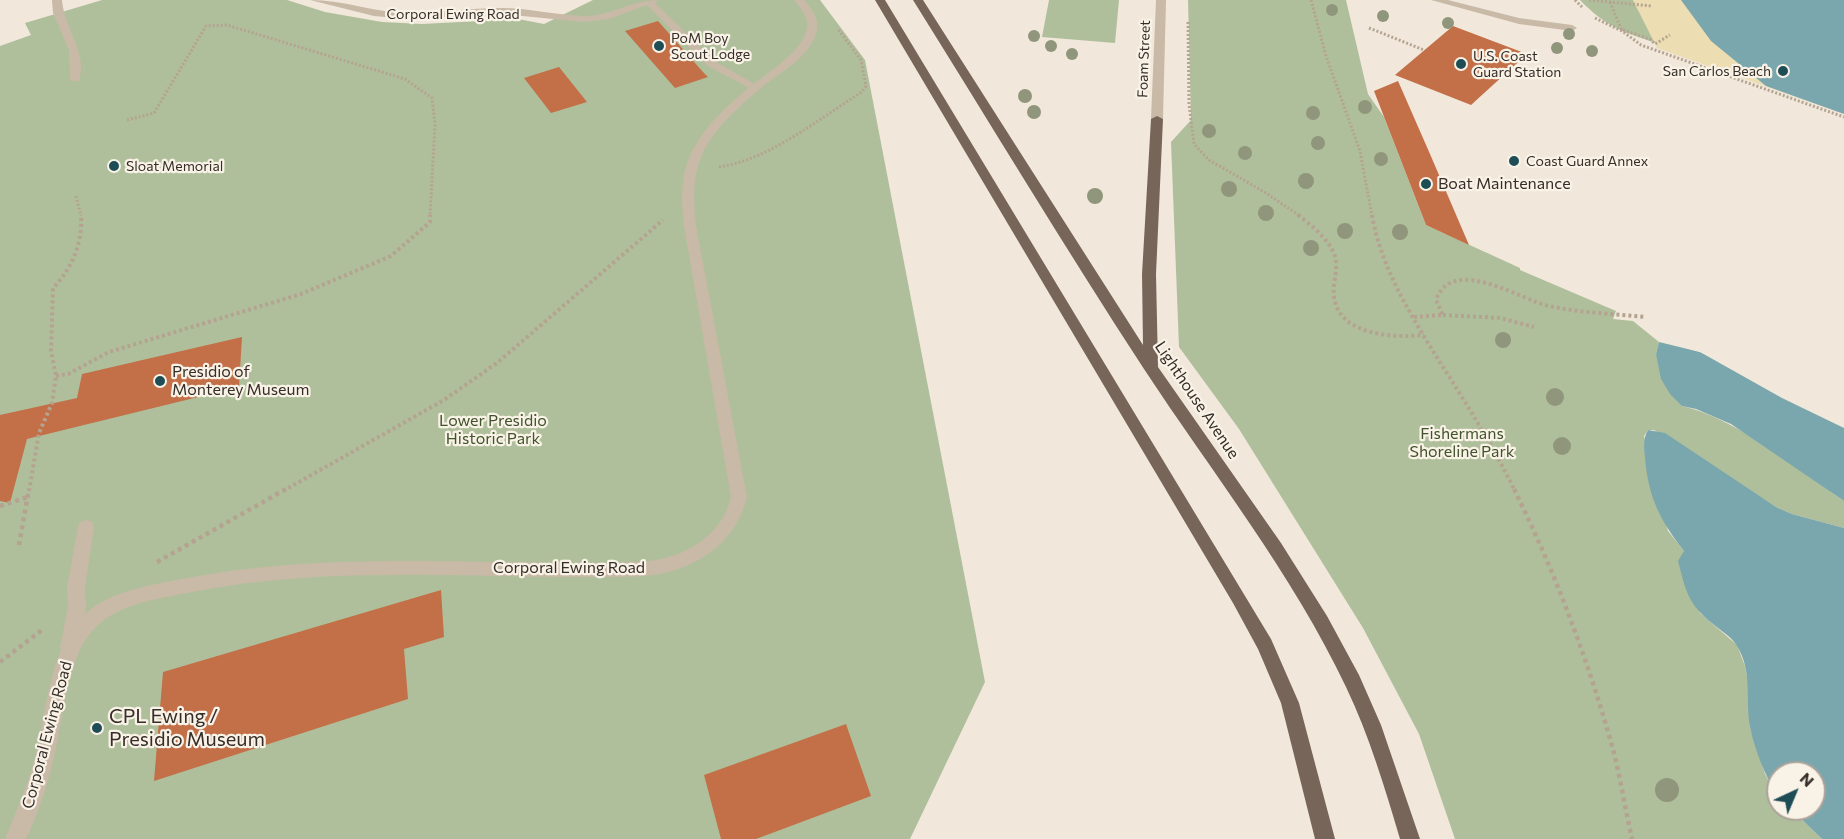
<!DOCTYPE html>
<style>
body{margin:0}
#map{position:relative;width:1844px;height:839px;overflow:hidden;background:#f1e8db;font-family:Commissioner,sans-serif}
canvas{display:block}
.north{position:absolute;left:1766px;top:761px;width:60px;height:60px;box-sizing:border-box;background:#f9f2e7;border:2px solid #aba39a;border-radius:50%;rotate:44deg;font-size:16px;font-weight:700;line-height:24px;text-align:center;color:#352d27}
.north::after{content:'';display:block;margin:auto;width:21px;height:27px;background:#1e4d55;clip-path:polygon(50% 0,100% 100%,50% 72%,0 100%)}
</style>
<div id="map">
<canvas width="1844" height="839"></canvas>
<div class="north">N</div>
</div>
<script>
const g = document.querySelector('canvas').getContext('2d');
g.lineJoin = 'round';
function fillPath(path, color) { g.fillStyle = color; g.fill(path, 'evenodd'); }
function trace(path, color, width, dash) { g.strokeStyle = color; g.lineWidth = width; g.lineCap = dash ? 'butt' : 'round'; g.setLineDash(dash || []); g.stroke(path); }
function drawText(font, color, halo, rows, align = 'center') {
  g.font = font + ' Commissioner,sans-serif'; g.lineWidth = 4.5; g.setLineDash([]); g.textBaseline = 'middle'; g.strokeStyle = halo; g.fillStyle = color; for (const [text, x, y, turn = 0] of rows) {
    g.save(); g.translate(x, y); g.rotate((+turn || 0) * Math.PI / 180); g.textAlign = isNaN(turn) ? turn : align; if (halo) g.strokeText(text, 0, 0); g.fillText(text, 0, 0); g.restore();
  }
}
const green = new Path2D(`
 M102 0H287L325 12 382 22 422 24 518 19 544 24 593 0H820L865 60 985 682 910 839H0V46L31 35 25 23Z
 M1049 0H1119L1115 43 1042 37Z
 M1188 0H1346L1368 94 1384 117 1426 225 1520 268V270L1616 311 1613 319 1633 321 1659 342 1656 354 1682 406C1738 419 1796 468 1844 501V528L1792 514 1776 507 1654 430H1648L1644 436 1668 531 1684 551 1700 613 1737 645 1745 666 1749 687 1750 727 1765 774 1778 796V809H1791L1822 839H1455L1419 734 1363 628 1239 429 1179 347 1171 142 1191 120Z
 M1580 0H1633L1656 43C1623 32 1605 26 1580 0Z`);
const sand = new Path2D(`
 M1633 0H1818L1844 114 1657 48Z`);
const water = new Path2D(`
 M1681 0H1844V114L1766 86 1711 41Z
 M1659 342 1700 352 1844 406V501L1731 424 1696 409 1682 406 1670 394 1661 379 1656 354Z
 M1648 430 1665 433 1776 507 1792 514 1844 528V839H1822L1791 809H1814V773H1778V796C1765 776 1755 751 1750 727 1745 700 1753 672 1737 646 1731 636 1721 631 1713 624 1687 603 1686 591 1678 561L1684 551C1660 520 1648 497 1645 457 1644 448 1643 438 1648 430Z`);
const pier = new Path2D(`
 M1660 339 1727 355 1844 403V428L1782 398 1700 352 1657 340Z`);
const building = new Path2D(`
 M658 21 703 72 708 77 675 88 625 31Z
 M1453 26 1527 54 1471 105 1395 75Z
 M559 67 587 102 551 113 524 78Z
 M1398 81 1430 154 1469 245 1426 225 1374 91Z
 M242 337 239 387 27 439 10 503 0 501V415L77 398 82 374Z
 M441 590 444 637 404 649 408 699 154 781 163 672Z
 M846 724 871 796 756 839H721L704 775Z`);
const pathFar2 = new Path2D(`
 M1311 0 1326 56 1360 151 1372 216
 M1575 0 1582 7
 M1589 0 1652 6
 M1610 2 1622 31
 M1595 18 1622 31 1641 45 1844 117
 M1188 22 1189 104 1194 144 1209 160 1266 193 1300 216
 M1369 28 1424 50
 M1623 30 1650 39 1655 44 1670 35
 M127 120 154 113 206 26 227 25 405 79 432 98 435 124 430 216
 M719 167C771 159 818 119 862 92L866 86 861 60 838 29
 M76 196 81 216`);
const pathFar1 = new Path2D(`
 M1298 215C1311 225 1329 239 1335 256 1339 269 1332 284 1334 297 1339 336 1395 338 1424 335
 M1372 215C1381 267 1409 312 1436 356 1464 400 1492 444 1515 491
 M1443 315 1500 318 1534 327
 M1414 317 1443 315 1436 300C1452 254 1521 300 1549 306 1581 313 1614 314 1646 317
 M56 376 68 374 109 352 301 294 391 256 430 222V215
 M29 491 39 433 52 403 56 376 51 351 53 288C72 269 83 242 81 215
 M283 491 444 400 497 363 663 220`);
const path = new Path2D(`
 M1514 489C1552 566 1584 649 1608 732 1619 767 1624 804 1632 839
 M0 506 28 497
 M19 545 29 489
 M157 562 286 489
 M0 662 42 630`);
const service = new Path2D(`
 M52 0H62C64 28 88 53 79 81H71L70 79 69 50 53 13Z
 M310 0C344 0 376 13 409 13 440 13 470 8 501 8 528 8 555 15 583 16 609 17 632 0 658 0L655 3 716 62 760 87 759 89H751L708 66 647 5 609 19 584 22 502 14 409 19 374 16Z
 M86 520 92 522 94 527 85 587 86 607 78 648 75 654 69 656 63 654 60 648 68 607 67 587 78 527 80 522Z`);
const minor = new Path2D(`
 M794 0H804C811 8 819 18 817 29 813 56 780 72 761 88 741 105 720 123 707 145 692 170 693 199 696 226L747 497C738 535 709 560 672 571 649 578 622 577 598 577 566 577 533 577 501 576 396 574 290 572 187 593 156 599 120 604 97 626 66 654 64 717 54 756 48 785 38 813 26 839H5C16 812 27 787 35 758 46 715 48 661 76 624 99 593 145 586 182 579 283 559 387 560 490 562 543 562 596 565 649 561 686 557 722 535 731 497L684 226C681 199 680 170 695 146 706 126 723 110 740 95 758 78 803 54 807 28 808 17 801 8 794 0Z
 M1431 0H1448L1519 18 1572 25 1577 28 1572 31 1519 24Z`);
const tertiary = new Path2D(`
 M1156 0H1166L1163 119 1157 122 1151 119Z`);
const primary = new Path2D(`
 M875 0H885L1271 639 1299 703 1335 839H1315L1281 703 1258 649 1233 603Z
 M913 0H923L1143 345 1142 274 1151 119 1157 116 1163 119 1156 274 1158 367 1281 543 1327 616 1359 675 1381 725 1420 839H1400C1385 788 1369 735 1346 687 1292 573 1213 474 1144 369 1065 248 990 123 913 0Z`);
const trees = [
 [1332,10,6],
 [1383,16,6],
 [1448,23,6],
 [1569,34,6],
 [1034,36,6],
 [1051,46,6],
 [1557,48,6],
 [1592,51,6],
 [1072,54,6],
 [1025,96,7],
 [1365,107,7],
 [1034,112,7],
 [1313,113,7],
 [1209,131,7],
 [1318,143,7],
 [1245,153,7],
 [1381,159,7],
 [1306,181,8],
 [1229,189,8],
 [1095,196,8],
 [1266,213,8],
 [1345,231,8],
 [1400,232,8],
 [1311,248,8],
 [1503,340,8],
 [1555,397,9],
 [1562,446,9],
 [1667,790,12]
];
const markers = [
 [659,46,6,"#1e4d55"],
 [1461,64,6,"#1e4d55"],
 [1783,71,6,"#1e4d55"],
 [1514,161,6,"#1e4d55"],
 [114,166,6,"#1e4d55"],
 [1426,184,6,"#1e4d55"],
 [160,381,6,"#1e4d55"],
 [97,728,6,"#1e4d55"]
];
const farStreetnames = [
 ["Corporal Ewing Road",453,14],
 ["Foam Street",1144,59,-88]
];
const farPoinames = [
 ["PoM Boy",671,38],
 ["Scout Lodge",671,54],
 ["U.S. Coast",1473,56],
 ["Guard Station",1473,72],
 ["San Carlos Beach",1771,71,"right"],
 ["Coast Guard Annex",1526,161],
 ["Sloat Memorial",126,166]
];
const poiNames = [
 ["Boat Maintenance",1438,184],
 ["Presidio of",172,372],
 ["Monterey Museum",172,390]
];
const streetNames = [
 ["Lighthouse Avenue",1197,400,56],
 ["Corporal Ewing Road",569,568],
 ["Corporal Ewing Road",47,735,-75]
];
const parkNames = [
 ["Lower Presidio",493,421],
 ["Historic Park",493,439],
 ["Fishermans",1462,434],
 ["Shoreline Park",1462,452]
];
const nearPoinames = [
 ["CPL Ewing /",109,716],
 ["Presidio Museum",109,739]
];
fillPath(green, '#b0bf9b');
fillPath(sand, '#ecddb2');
fillPath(water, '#7aa7ad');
fillPath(pier, '#f1e8db');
fillPath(building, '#c36f47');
trace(pathFar2, '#b4a391', 3, [2, 2]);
trace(pathFar1, '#b4a391', 4, [3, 3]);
trace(path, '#b4a391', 4.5, [4, 4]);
fillPath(service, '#c9b9a7');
fillPath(minor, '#c9b9a7');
fillPath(tertiary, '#c9b9a7');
fillPath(primary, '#776559');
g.fillStyle = '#90967b';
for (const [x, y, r] of trees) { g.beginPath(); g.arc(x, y, r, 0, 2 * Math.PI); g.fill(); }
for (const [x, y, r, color] of markers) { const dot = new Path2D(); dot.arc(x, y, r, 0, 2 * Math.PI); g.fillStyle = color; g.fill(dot); trace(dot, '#f9f2e7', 2); }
drawText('14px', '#352d27', '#f9f2e7', farStreetnames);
drawText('14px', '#352d27', '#f9f2e7', farPoinames, 'left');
drawText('16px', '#352d27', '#f9f2e7', poiNames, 'left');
drawText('16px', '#352d27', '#f9f2e7', streetNames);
drawText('16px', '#41532c', '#f9f2e7', parkNames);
drawText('20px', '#352d27', '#f9f2e7', nearPoinames, 'left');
</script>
